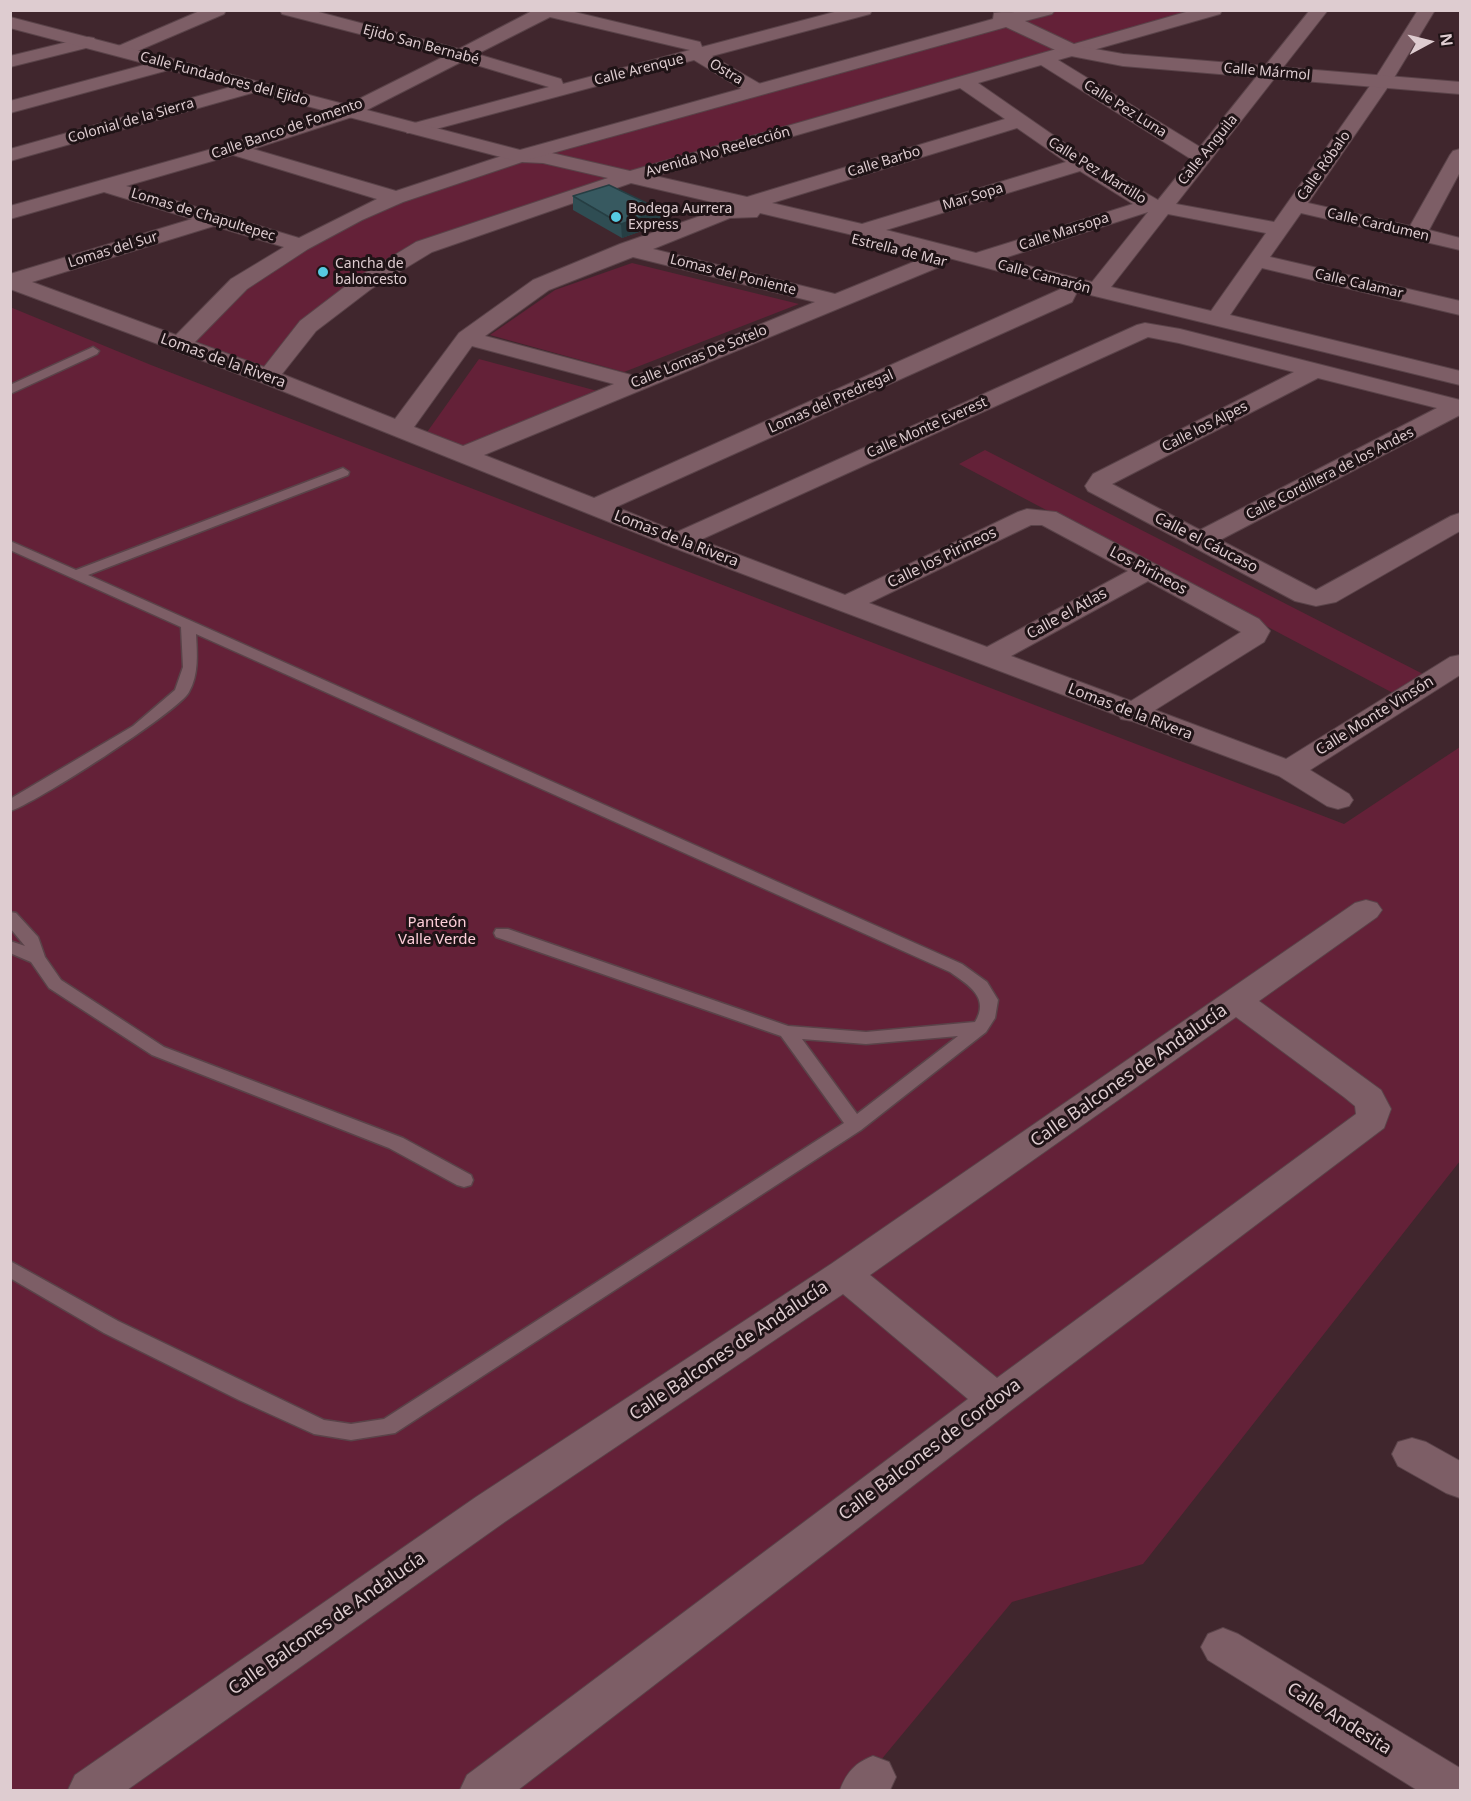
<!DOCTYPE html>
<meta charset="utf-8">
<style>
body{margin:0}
#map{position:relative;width:1471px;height:1801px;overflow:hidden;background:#40262d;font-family:"Noto Sans",sans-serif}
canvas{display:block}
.frame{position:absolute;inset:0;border:12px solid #deccd0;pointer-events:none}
.north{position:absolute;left:1399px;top:12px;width:60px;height:60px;-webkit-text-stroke:4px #1f1316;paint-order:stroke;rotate:83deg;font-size:16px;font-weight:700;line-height:24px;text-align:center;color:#deccd0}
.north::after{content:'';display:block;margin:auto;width:21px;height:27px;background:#deccd0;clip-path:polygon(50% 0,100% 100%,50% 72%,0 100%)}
</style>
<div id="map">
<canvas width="1471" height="1801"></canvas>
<div class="frame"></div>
<div class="north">N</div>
</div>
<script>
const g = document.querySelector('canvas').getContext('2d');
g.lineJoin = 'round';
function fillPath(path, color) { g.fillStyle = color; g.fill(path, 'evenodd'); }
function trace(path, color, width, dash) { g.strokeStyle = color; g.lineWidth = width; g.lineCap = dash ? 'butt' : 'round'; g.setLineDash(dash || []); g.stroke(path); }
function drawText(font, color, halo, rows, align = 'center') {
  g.font = font + ' "Noto Sans",sans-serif'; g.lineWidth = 6; g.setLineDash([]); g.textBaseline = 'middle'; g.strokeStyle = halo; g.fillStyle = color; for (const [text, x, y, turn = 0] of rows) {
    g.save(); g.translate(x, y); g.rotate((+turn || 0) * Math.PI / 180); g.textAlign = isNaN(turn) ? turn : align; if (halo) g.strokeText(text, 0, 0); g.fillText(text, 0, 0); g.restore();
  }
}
const green = new Path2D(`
 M1046 11H1214L487 224 363 284 268 377 179 345 239 284 396 198 540 150Z
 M632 263 799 304 624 372 490 335 555 290Z
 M10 307 151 365 1344 824 1460 747V1161L1143 1564 1012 1602 856 1790H11Z
 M479 359 601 392 468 449 425 435Z
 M985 450 1423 674 1393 693 959 464Z`);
const service = new Path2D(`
 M93 347 99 351 97 354 10 394V385Z
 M343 468 349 472 348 475 88 575 962 964 987 982 998 1000 995 1018 986 1032 861 1130 395 1433 351 1440 314 1434 239 1400 104 1333 10 1278V1261L118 1321 324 1420 351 1424 384 1419 844 1123 781 1036 496 937 494 933 496 929H508L788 1026 866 1032 975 1022C990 998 969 985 950 972L196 634C197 654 199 674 189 692 179 711 33 805 10 811V799L133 726 175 690 183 667 181 627 10 550V541L76 570ZM958 1036 857 1114 802 1039 866 1044Z
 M10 912 16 913 38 937 45 957 61 980 164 1047 403 1138 471 1175 473 1180 471 1185 464 1187 457 1185 389 1148 152 1055 49 988 31 962 10 953V941L25 946 10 928Z`);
const minor = new Path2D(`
 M202 10H226L224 14 128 55H116L113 51 116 47Z
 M280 10H311L459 49 534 10H566L700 42 702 47 842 10H872L870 14 712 56 762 85 764 89 762 93H748L694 60 421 133H407L404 129 407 125 549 87 463 61 355 116 253 149 396 191 520 150 543 151 630 171 1193 10H1222L1220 14 1058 60 1200 147 1310 10H1328L1176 204 1274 222 1374 80 1418 10H1435L1392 81 1308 203 1410 226 1450 155 1453 151 1460 149V172L1429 230 1460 238V250L1301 213 1270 257 1460 301V315L1262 268 1230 315 1460 371V385L1074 291 1076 294 1072 302 616 507 677 532 1137 325 1145 323 1180 329 1460 400V415L1220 540 1316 590 1451 516 1460 513V531L1336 602 1316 606 1295 601 1088 491 1085 486 1093 474 1294 372 1179 343 1148 337 700 540 845 595 1018 512 1027 509 1056 512 1259 619 1270 631 1264 642 1155 710 1286 759 1450 657 1460 655V675L1310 770 1349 794 1353 800 1349 806 1338 809 1327 806 1279 776 1132 721 1121 719 1119 716 669 546 260 382 10 289V274L192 219 104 192 10 219V206L226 145 341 108 445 56 282 14ZM550 17 690 50 563 84 561 79 477 54ZM1041 65 1191 159 1158 200 1089 160 978 83ZM960 88 1005 119 747 197 655 176ZM1017 128 1066 162 862 224 772 203ZM233 155 377 199 299 238 126 186ZM522 162 543 163 608 178 416 242 355 279 300 321 264 367 195 342 247 289 308 249 362 220 403 202ZM1080 171 1133 204 976 253 886 230ZM631 183 729 206 620 244 533 280 459 333 395 419 282 374 316 331 371 289 432 252ZM1148 212 1092 282 1001 259ZM760 213 933 254 835 294 653 249 730 218 757 217ZM1168 214 1266 233 1211 311 1111 287ZM214 226 284 247 231 279 176 335 32 282ZM633 257 815 302 635 376 485 336 549 290ZM945 257 1063 288 594 498 484 455 944 265 947 260ZM472 346 614 384 463 446 414 427ZM1318 378 1437 408 1200 530 1112 484ZM1031 525H1042L1128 571 987 647 869 603ZM1148 581 1241 632 1131 701 1011 656Z
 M88 37 94 38 97 42 94 46 10 67V56Z
 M170 58 176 60 179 64 176 68 10 113V101Z
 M252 81 259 83 261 87 259 91 10 161V149Z
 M1366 900 1377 903 1382 910 1377 917 1259 1001 1381 1090 1391 1109 1384 1128 1010 1411 518 1790H460L467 1775 968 1399 843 1294 506 1521 127 1790H68L75 1775 476 1497 831 1264 1355 903ZM1236 1017 1344 1097 1355 1106 1356 1114 997 1378 870 1275Z
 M1412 1438 1426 1442 1460 1461V1498L1446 1493 1398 1466 1392 1454 1398 1442Z
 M1223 1628 1238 1634 1460 1768V1790H1417L1208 1660 1201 1647 1208 1634Z
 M873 1756 889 1762 896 1777 890 1790H840C847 1772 855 1763 873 1756Z`);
const tertiary = new Path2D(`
 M1023 10H1055L1052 14 1025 21 1078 46 1123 54 1460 82V94L1123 66 1066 55 1006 27 520 162 10 28V17L520 150 993 19 994 13C1005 11 1011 14 1023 10Z`);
const wall = new Path2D(`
 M573 196 661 224 622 238 573 210Z`);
const shadedWall = new Path2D(`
 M661 210V224L622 238 621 224Z`);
const building = new Path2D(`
 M609 185 661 210 621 224 573 196Z`);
const markers = [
 [616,217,6,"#56c9e0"],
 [323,272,6,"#56c9e0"]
];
const farStreetnames = [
 ["Ejido San Bernabé",421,45,15],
 ["Calle Arenque",639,70,-14],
 ["Ostra",726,72,31],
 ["Calle Mármol",1267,72,5],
 ["Calle Fundadores del Ejido",224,79,15],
 ["Calle Pez Luna",1125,109,32],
 ["Colonial de la Sierra",131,121,-16],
 ["Calle Banco de Fomento",287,129,-19],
 ["Calle Anguila",1208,150,-51],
 ["Avenida No Reelección",718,152,-16],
 ["Calle Barbo",884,162,-17],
 ["Calle Róbalo",1324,166,-55],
 ["Calle Pez Martillo",1097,171,32],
 ["Mar Sopa",973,197,-17],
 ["Lomas de Chapultepec",203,215,17],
 ["Calle Cardumen",1378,225,13],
 ["Calle Marsopa",1064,232,-18],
 ["Lomas del Sur",113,250,-17],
 ["Estrella de Mar",899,251,14],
 ["Lomas del Poniente",733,275,14],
 ["Calle Camarón",1044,277,15],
 ["Calle Calamar",1359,284,13],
 ["Calle Lomas De Sotelo",699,357,-22],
 ["Lomas del Predregal",831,402,-24],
 ["Calle los Alpes",1205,427,-27],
 ["Calle Monte Everest",927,428,-24],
 ["Calle Cordillera de los Andes",1330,474,-27]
];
const farPoinames = [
 ["Bodega Aurrera",628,209],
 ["Express",628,225],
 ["Cancha de",335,264],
 ["baloncesto",335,280]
];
const streetNames = [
 ["Lomas de la Rivera",223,361,20],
 ["Lomas de la Rivera",676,539,21],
 ["Calle el Cáucaso",1206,543,27],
 ["Calle los Pirineos",942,558,-26],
 ["Los Pirineos",1148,571,28],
 ["Calle el Atlas",1067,614,-29],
 ["Lomas de la Rivera",1130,712,21],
 ["Calle Monte Vinsón",1375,716,-32]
];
const parkNames = [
 ["Panteón",437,923],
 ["Valle Verde",437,940]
];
const nearStreetnames = [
 ["Calle Balcones de Andalucía",1129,1076,-35],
 ["Calle Balcones de Andalucía",729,1351,-34],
 ["Calle Balcones de Cordova",930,1450,-37],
 ["Calle Balcones de Andalucía",327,1624,-35],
 ["Calle Andesita",1339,1719,32]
];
fillPath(green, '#642138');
trace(service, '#5a4349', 3);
trace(minor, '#5a4349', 2);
trace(tertiary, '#5a4349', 2);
fillPath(service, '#7d5e66');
fillPath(minor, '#7d5e66');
fillPath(tertiary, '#7d5e66');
fillPath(wall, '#2f4d53');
fillPath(shadedWall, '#263e43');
fillPath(building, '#375960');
trace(building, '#263e43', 1.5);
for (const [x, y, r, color] of markers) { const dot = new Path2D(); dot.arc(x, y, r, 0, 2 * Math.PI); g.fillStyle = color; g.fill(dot); trace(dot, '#1f1316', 2); }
drawText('14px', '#deccd0', '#1f1316', farStreetnames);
drawText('14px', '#deccd0', '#1f1316', farPoinames, 'left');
drawText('15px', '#deccd0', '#1f1316', streetNames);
drawText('15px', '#fdced9', '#1f1316', parkNames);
drawText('18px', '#deccd0', '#1f1316', nearStreetnames);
</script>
